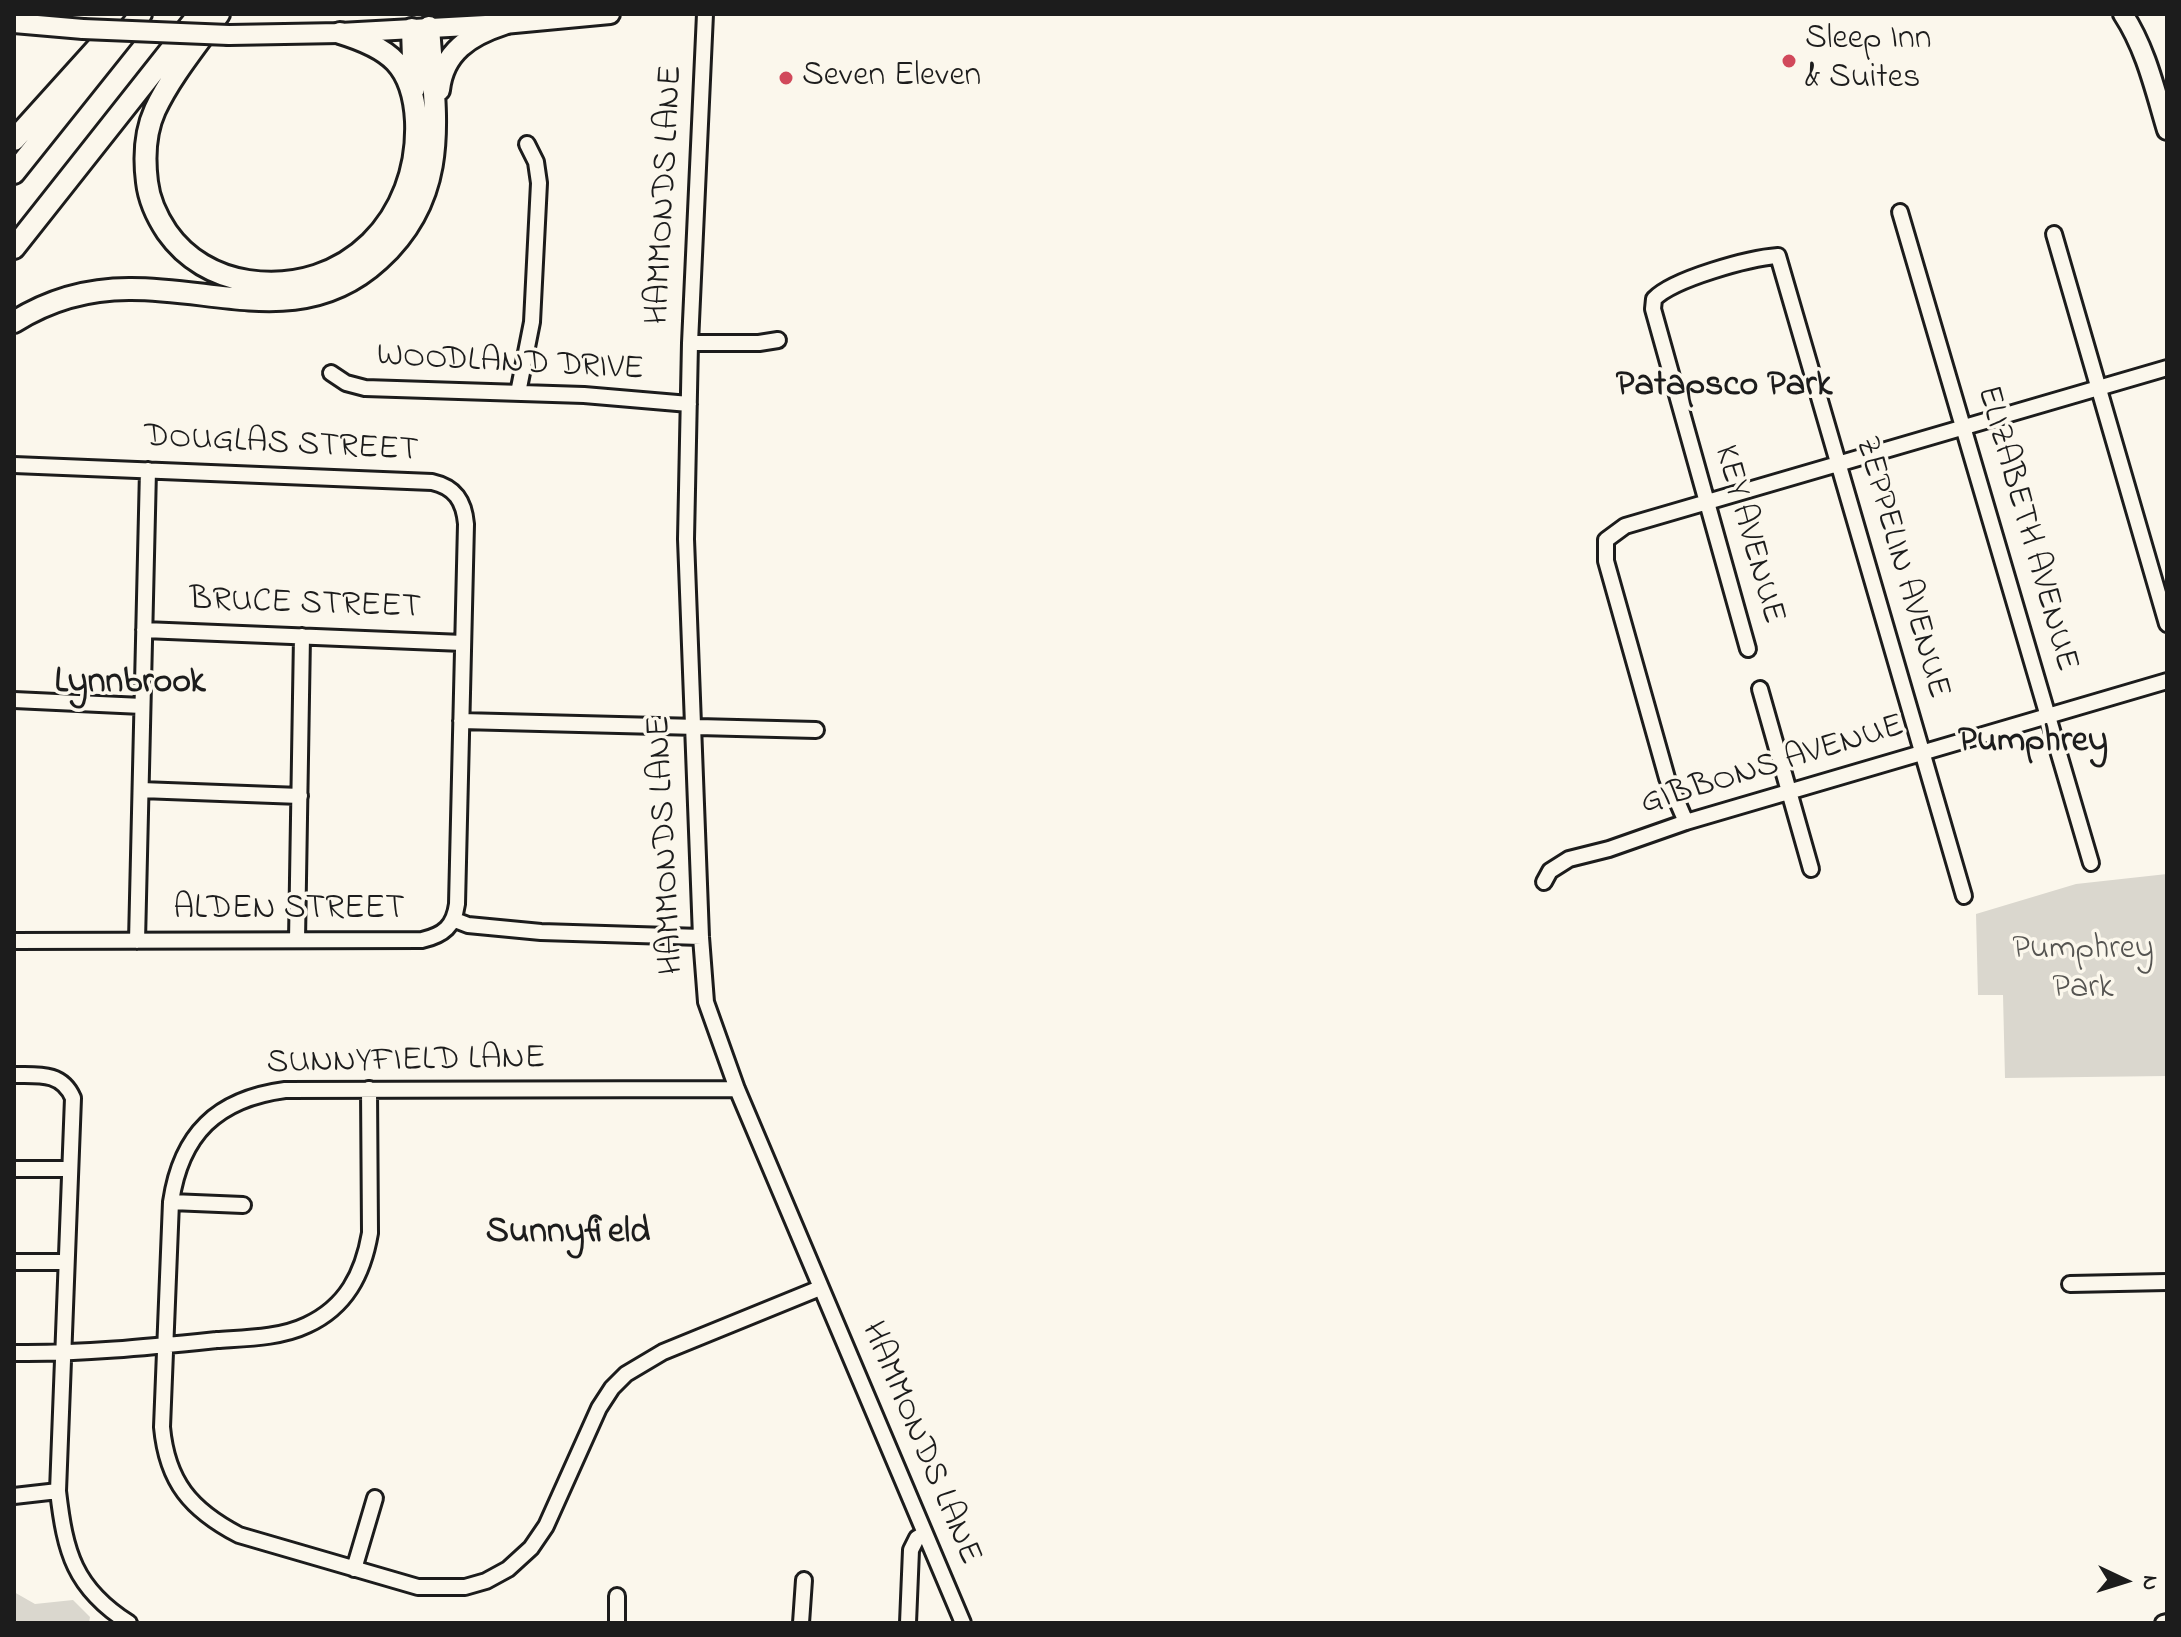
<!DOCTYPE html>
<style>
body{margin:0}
#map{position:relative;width:2181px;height:1637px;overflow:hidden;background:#fbf7ec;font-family:"Indie Flower",sans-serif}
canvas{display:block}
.frame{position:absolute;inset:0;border:16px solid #1c1c1c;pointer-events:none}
.north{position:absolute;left:2085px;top:1541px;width:80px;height:80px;-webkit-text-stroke:6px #fbf7ec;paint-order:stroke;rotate:94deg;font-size:22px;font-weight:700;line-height:32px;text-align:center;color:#1c1c1c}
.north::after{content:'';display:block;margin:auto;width:28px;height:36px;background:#1c1c1c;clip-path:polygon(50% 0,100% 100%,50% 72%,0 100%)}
</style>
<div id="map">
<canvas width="2181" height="1637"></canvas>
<div class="frame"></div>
<div class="north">N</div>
</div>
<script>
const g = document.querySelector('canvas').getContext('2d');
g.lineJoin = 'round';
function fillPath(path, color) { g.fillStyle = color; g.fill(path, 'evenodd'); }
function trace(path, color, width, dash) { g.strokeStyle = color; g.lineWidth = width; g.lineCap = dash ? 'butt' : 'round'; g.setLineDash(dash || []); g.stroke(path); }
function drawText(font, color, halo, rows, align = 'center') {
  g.font = font + ' "Indie Flower",sans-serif'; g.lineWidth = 7; g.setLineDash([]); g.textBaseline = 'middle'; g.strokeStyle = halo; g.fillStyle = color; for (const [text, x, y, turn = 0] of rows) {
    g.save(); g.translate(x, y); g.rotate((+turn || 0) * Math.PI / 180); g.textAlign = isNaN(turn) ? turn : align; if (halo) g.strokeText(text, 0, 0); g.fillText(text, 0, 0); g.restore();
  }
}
const green = new Path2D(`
 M2167 874V1076L2005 1078 2003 995H1978L1976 914 2076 884Z
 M14 1592 35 1604 73 1600 90 1617 89 1623H14Z`);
const minor = new Path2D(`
 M705 14 690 343 686 539 701 937 706 1002 737 1089 963 1623
 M1900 212 2091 863
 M2054 234 2167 624
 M690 343H759L778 340
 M331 373 346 383 365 388 584 395 689 404
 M518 393 532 322 539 183 536 162 527 144
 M14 465 432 482C455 487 464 501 466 524L457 904C454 926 444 935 422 940L14 941
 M144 630 463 643
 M1748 649 1653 309 1654 299C1673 279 1749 258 1778 256L1964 896
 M1760 689 1811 869
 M14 700 142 706
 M461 721 816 730
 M141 790 300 796
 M1686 822 1667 778 1606 561V540L1625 526 2167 368
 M1544 882 1550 871 1569 859 1609 849 1686 822 2167 681
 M455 920 468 925 541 932 701 937
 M297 940 302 636
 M137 941 148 470
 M14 1075C39 1075 62 1072 73 1098L58 1491C65 1552 74 1588 129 1623
 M737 1089 285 1090C217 1099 181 1134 171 1202L162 1427C167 1482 191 1510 239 1535L418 1587H465L486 1581 508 1569 531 1548 546 1526 599 1408 612 1388 626 1374 663 1352 820 1288
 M14 1169H70
 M171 1202 243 1205
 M14 1262H66
 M2070 1284 2167 1282
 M14 1353C82 1354 149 1347 217 1340 246 1338 280 1338 307 1325 346 1307 363 1274 370 1233L369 1089
 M14 1496 58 1491
 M354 1569 375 1498
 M617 1623V1596
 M801 1623 804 1580
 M908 1623 911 1550 917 1538 924 1534
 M2163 1623 2167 1622`);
const major = new Path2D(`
 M2123 14C2146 49 2155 90 2167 130
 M14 23 83 29
 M229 35 340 33 504 24 610 14`);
const highway = new Path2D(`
 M219 14C197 45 171 76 155 110 145 132 144 158 147 182 149 200 157 217 167 232 186 259 215 276 248 281 347 295 420 218 416 121 413 65 389 48 340 33
 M412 29 414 89
 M439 90C443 52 470 35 504 24
 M14 140 106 38
 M14 173 141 14
 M14 248 199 14
 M14 322C49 300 88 289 129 289 218 288 304 329 379 260 452 193 435 116 429 27`);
const majorBridge = new Path2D(`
 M83 29 229 35`);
const markers = [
 [1789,61,8,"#d1495b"],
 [786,78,8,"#d1495b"]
];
const poiNames = [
 ["Sleep Inn",1805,41],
 ["& Suites",1805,80],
 ["Seven Eleven",802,78]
];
const streetNames = [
 ["HAMMONDS LANE",667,195,-87],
 ["WOODLAND DRIVE",510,365,3],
 ["DOUGLAS STREET",281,446,3],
 ["ELIZABETH AVENUE",2025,529,74],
 ["KEY AVENUE",1747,535,74],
 ["ZEPPELIN AVENUE",1900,568,74],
 ["BRUCE STREET",305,606,2],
 ["GIBBONS AVENUE",1773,767,-17],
 ["HAMMONDS LANE",668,845,-93],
 ["ALDEN STREET",289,911],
 ["SUNNYFIELD LANE",406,1063,-1],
 ["HAMMONDS LANE",919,1444,67]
];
const parkNames = [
 ["Pumphrey",2083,951],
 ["Park",2083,990]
];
const neighbourhoodNames = [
 ["Patapsco Park",1724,388],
 ["Lynnbrook",130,685],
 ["Pumphrey",2033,744],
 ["Sunnyfield",568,1235]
];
fillPath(green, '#dad7ce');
trace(minor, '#1c1c1c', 20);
trace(major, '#1c1c1c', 24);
trace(highway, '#1c1c1c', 26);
trace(minor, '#fbf7ec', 14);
trace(major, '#fbf7ec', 18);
trace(highway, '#fbf7ec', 20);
trace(majorBridge, '#1c1c1c', 24, []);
trace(majorBridge, '#fbf7ec', 18);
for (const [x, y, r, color] of markers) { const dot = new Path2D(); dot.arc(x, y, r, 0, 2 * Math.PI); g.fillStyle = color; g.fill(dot); trace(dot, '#fbf7ec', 3); }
drawText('34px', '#1c1c1c', '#fbf7ec', poiNames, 'left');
drawText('34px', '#1c1c1c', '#fbf7ec', streetNames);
drawText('34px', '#555451', '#fbf7ec', parkNames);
drawText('bold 36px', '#1c1c1c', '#fbf7ec', neighbourhoodNames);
</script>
